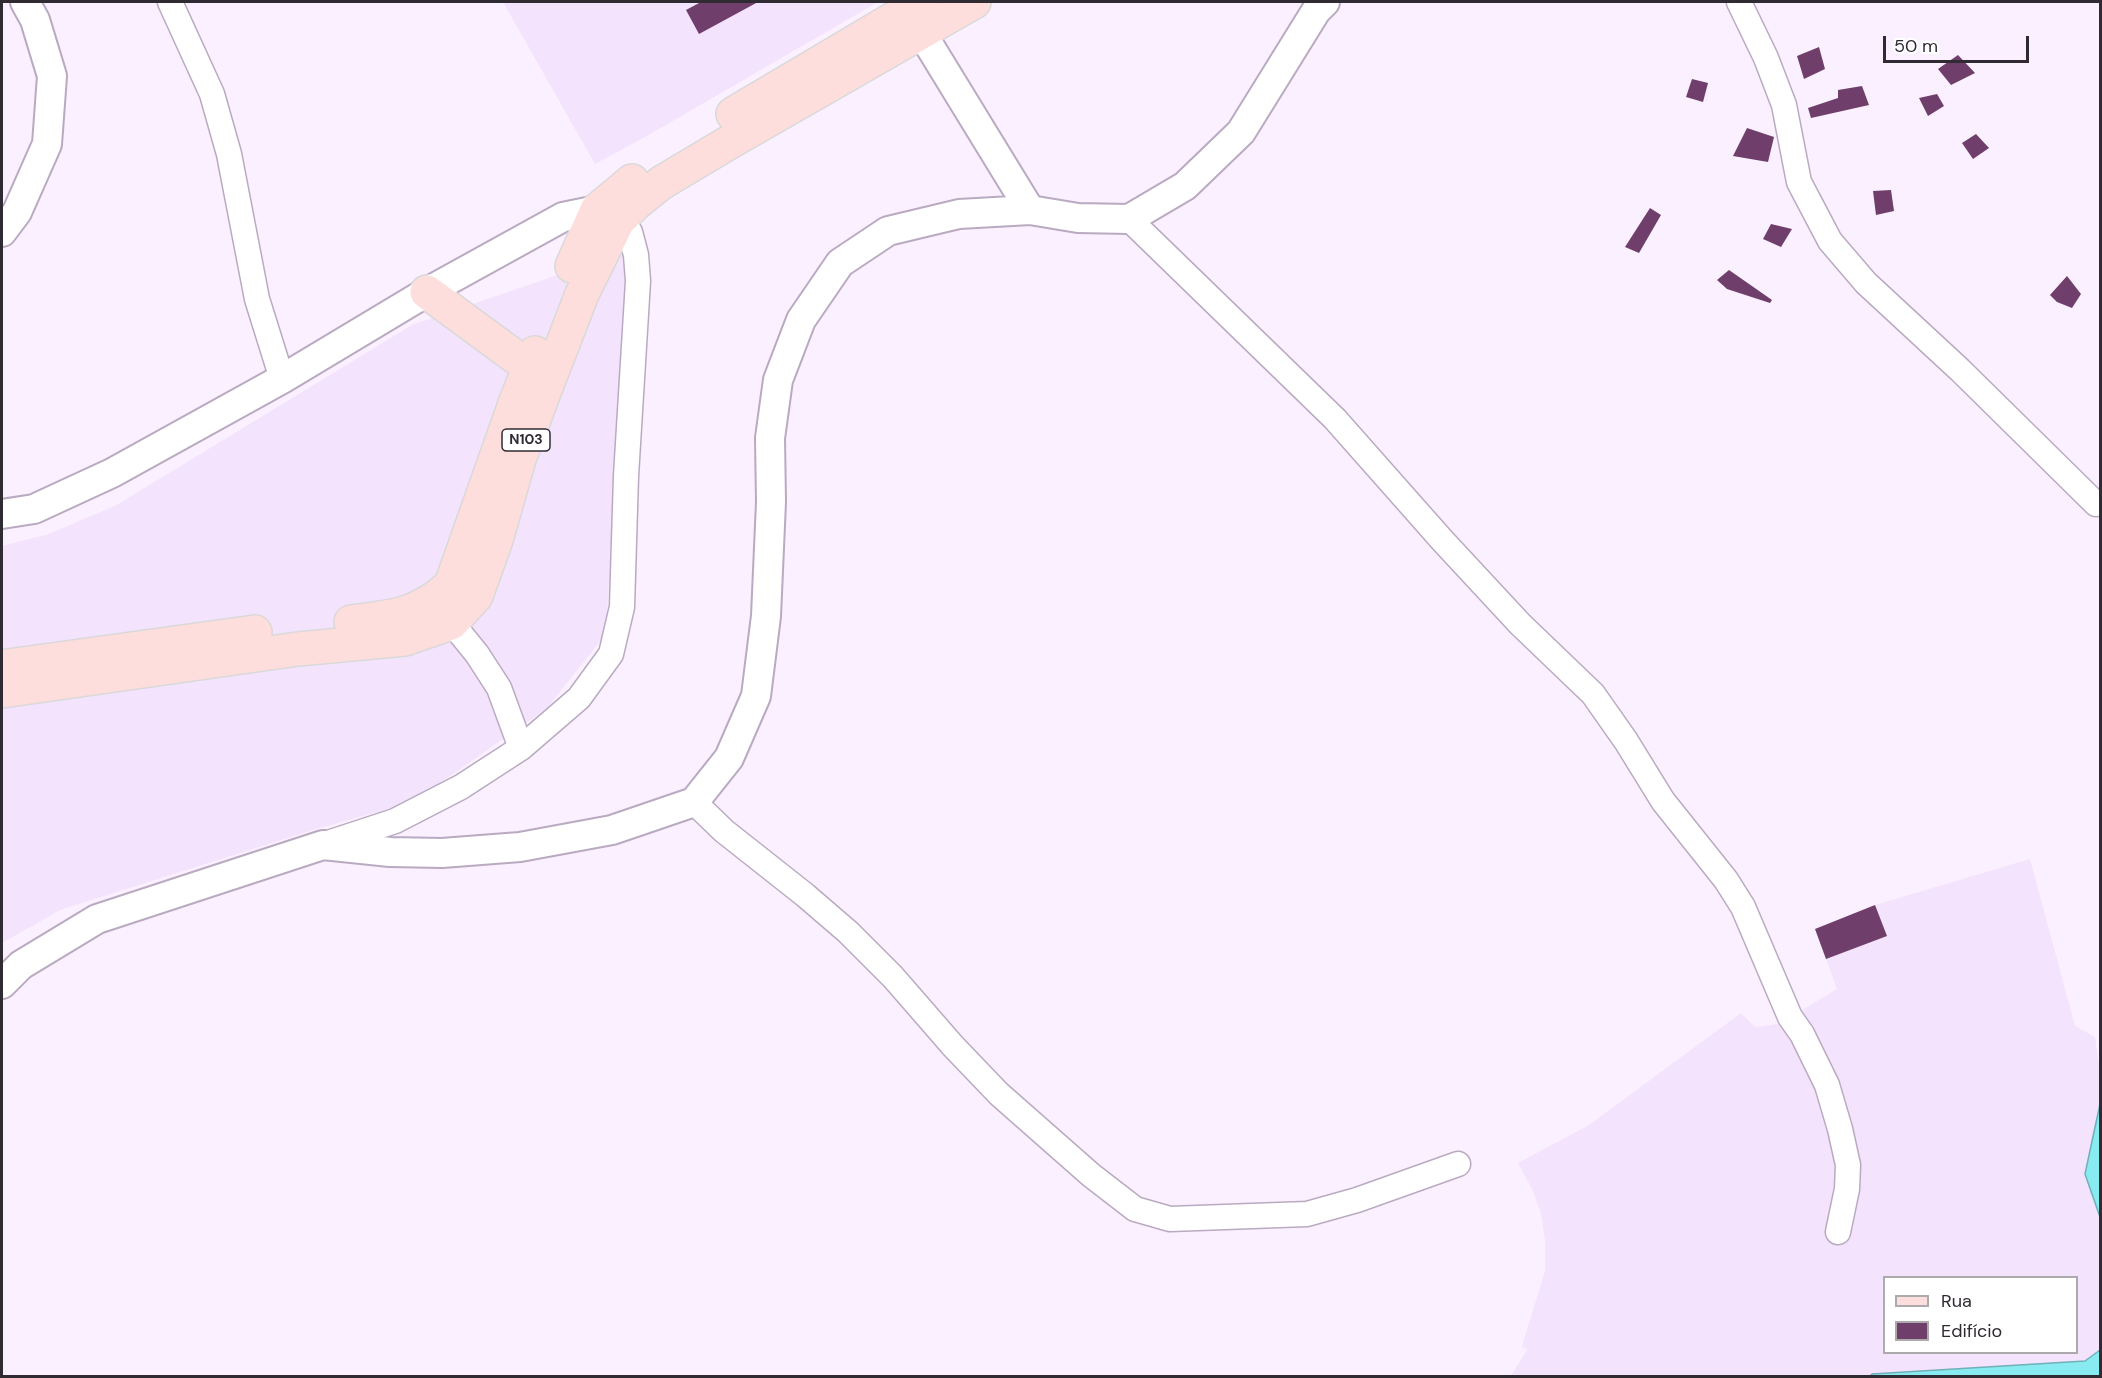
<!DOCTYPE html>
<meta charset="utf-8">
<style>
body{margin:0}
#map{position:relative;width:2102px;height:1378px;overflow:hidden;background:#faf0ff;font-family:"DM Sans",sans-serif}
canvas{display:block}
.frame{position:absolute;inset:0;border:3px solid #302a33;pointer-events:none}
.legend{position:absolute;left:1883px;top:1276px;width:195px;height:78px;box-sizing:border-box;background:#fff;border:2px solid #acaaad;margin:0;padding:8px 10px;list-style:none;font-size:18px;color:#302a33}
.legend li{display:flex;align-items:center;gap:12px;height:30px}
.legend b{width:30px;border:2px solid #acaaad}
.scale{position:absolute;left:1883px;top:36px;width:146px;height:27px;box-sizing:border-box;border:3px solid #302a33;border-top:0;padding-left:8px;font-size:18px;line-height:21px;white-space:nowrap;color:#302a33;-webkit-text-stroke:4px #fff;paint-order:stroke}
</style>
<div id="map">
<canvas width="2102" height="1378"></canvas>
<div class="frame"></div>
<ul class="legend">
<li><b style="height:8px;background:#fddedc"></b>Rua</li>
<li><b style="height:16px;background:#6f3e6b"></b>Edifício</li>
</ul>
<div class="scale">50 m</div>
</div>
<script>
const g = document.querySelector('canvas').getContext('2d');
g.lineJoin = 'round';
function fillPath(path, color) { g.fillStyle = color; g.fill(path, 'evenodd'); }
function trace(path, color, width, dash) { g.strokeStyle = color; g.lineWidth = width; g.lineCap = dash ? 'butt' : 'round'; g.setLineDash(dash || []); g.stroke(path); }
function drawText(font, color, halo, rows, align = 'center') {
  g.font = font + ' "DM Sans",sans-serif'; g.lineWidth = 6; g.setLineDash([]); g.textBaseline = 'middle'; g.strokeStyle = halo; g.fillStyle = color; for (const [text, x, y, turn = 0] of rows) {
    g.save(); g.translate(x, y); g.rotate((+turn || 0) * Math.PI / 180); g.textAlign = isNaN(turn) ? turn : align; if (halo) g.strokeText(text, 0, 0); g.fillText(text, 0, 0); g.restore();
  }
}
const built = new Path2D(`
 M503 2H878L645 137 595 164Z
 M627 251 606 634 546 709 413 802 316 829 60 910 2 943V546L46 535 115 506 412 325Z
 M2030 859 2075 1026 2095 1037 2100 1072V1104L2085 1174 2100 1217V1350L2085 1361 1873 1374 1870 1376H1511L1527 1350 1522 1346 1545 1271V1241L1541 1213 1532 1189 1518 1163 1589 1125 1741 1013 1755 1027 1779 1024 1837 989 1815 929 1875 905ZM1884 1278H2076V1352H1884Z`);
const water = new Path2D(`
 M2100 1104V1217L2085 1174Z
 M2100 1350V1376H1870L1872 1374 2085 1361Z`);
const building = new Path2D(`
 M701 2H758L699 34 686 10Z
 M1819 47 1825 69 1804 79 1797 56Z
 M1958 55 1975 73 1951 85 1938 69Z
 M1692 79 1708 83 1703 102 1686 97Z
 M1862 86 1869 105 1811 118 1808 108 1838 98V90Z
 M1937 94 1944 106 1928 116 1919 98Z
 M1747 128 1774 137 1768 162 1733 156Z
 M1976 134 1989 148 1973 159 1962 143Z
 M1891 190 1894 211 1876 215 1873 191Z
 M1650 208 1661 215 1639 253 1625 247Z
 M1771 224 1792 229 1781 247 1763 239Z
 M1729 270 1772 300 1770 303 1727 289 1717 280Z
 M2067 276 2081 294 2072 308 2057 302 2050 295Z
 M1875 905 1887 936 1826 959 1815 929Z`);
const minor = new Path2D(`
 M170 2 212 94 229 154 257 299 282 379
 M1739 2 1766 58 1784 105 1799 182 1830 241 1866 283 1960 370 2096 504
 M1129 219 1335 419 1442 540 1520 624 1593 694 1626 741 1663 801 1726 880 1743 907 1790 1017 1802 1034 1827 1085 1840 1129 1848 1165 1847 1189 1838 1232
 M442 611 477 654 499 688 521 748
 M694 802 724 831 805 895 848 932 893 977 953 1046 999 1094 1091 1175 1135 1209 1170 1219 1307 1214 1357 1200 1458 1164
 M325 844 395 821 461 787 521 748 579 698 611 654 622 607 626 476 638 281 636 255 630 232 618 221`);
const tertiary = new Path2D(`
 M910 14 1030 210
 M2 232 17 212 47 144 52 76 35 20 25 2
 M2 514 34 509 112 473 282 379 427 292 563 217 597 210 613 218
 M2 984 21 965 97 919 323 845 390 852 442 853 520 847 612 830 694 802 729 758 756 696 766 616 771 502 770 438 778 380 801 320 840 263 888 231 959 214 1030 210 1078 218 1129 219 1185 186 1241 132 1316 11 1325 2`);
const primary = new Path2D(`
 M733 114 922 2
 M572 266 597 210 632 181
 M427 292 529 367
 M351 622C393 617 419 615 451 585L516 401 535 353
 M2 667 255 632
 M2 691 298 649 405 639 451 623 476 596 496 540 519 459 545 390 582 294 618 221 635 204 661 183 728 143 974 2`);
const shields = [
 [526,440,48]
];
const shieldNames = [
 ["N103",526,440]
];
fillPath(built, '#f4e3fc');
fillPath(water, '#89ebf2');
trace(water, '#6eb1b9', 1.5);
fillPath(building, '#6f3e6b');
trace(minor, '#baaac1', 27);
trace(tertiary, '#baaac1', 32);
trace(primary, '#dad9da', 36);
trace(minor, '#fff', 24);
trace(tertiary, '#fff', 28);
trace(primary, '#fddedc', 33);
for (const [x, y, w] of shields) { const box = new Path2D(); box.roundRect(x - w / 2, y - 11, w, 22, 4.5); g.fillStyle = '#fff'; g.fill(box); trace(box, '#302a33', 1.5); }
drawText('bold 14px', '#302a33', null, shieldNames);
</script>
